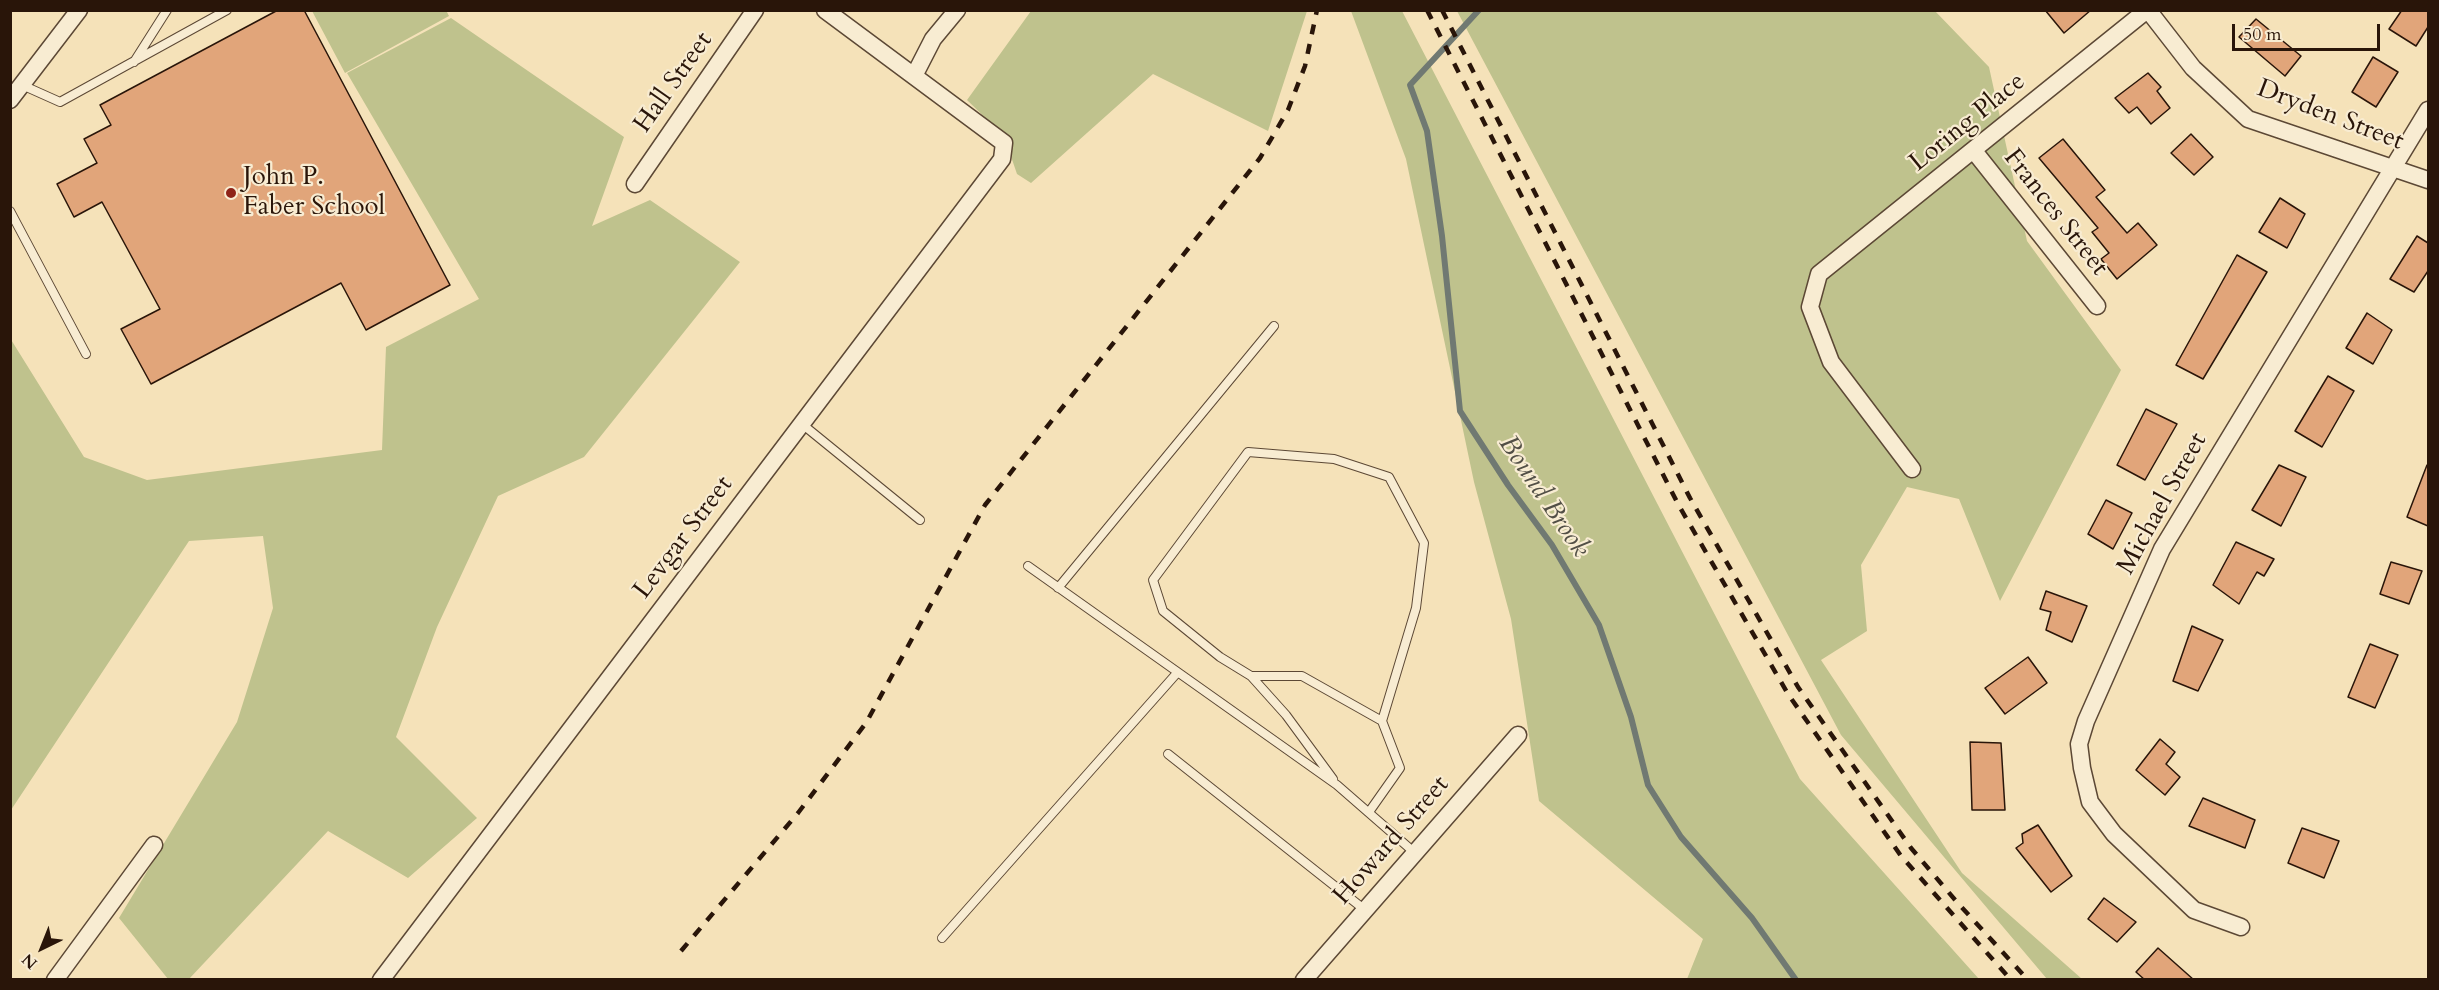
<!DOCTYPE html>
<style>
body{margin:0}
#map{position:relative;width:2439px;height:990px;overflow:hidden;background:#f5e2b9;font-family:Cardo,serif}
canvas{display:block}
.frame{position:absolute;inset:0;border:12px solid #291509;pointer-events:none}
.north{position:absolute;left:12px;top:918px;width:60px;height:60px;-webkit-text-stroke:4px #f8ecd2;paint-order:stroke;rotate:223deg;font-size:16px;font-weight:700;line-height:24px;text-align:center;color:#291509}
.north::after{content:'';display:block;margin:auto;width:21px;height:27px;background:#291509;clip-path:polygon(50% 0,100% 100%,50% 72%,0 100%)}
.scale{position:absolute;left:2232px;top:24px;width:148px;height:27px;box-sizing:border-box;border:3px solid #291509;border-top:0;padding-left:8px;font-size:18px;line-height:21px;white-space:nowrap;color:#291509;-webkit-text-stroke:4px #f8ecd2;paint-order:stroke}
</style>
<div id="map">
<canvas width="2439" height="990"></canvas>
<div class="frame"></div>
<div class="north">N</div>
<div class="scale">50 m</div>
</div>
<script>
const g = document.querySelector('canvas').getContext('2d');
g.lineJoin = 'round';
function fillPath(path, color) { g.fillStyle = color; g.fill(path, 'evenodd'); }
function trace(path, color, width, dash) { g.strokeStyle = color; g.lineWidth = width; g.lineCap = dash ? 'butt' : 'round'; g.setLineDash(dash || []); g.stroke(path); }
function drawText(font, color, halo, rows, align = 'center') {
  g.font = font + ' Cardo,serif'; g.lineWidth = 4.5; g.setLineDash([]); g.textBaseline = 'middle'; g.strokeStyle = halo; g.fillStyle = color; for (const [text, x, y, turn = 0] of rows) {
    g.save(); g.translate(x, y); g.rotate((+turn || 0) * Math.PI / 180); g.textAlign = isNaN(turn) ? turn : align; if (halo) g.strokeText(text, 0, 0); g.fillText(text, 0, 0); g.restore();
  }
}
const green = new Path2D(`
 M446 10 449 16 345 73 312 11Z
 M1031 11H1307L1268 131 1153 74 1031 183 1017 174 1004 136 967 100Z
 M1351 11H1402L1800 779 1979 979H1687L1703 939 1539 801 1511 619 1474 482 1406 159Z
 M1457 11H1935L1989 67 2027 241 2121 370 2000 601 1959 499 1907 487 1861 565 1867 631 1821 660 1962 873 2082 979H2047L1841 735Z
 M451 18 624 137 592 226 650 200 740 262 584 457 498 496 437 627 396 737 477 818 408 878 328 831 189 979H168L119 918 237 722 273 608 263 536 189 541 11 810 10 338 84 457 147 480 382 450 386 347 479 299 347 73Z`);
const stream = new Path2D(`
 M1479 10 1410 85 1427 131 1442 236 1460 411 1508 485 1552 545 1599 625 1631 717 1648 785 1681 837 1752 918 1796 980`);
const building = new Path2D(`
 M278 10H304L450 285 366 330 341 283 151 384 121 329 160 309 102 202 74 217 57 184 97 163 84 139 111 125 100 105Z
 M2045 10H2091L2064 33Z
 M2402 10H2428V27L2416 46 2389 29Z
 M2256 19 2301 56 2285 76 2239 37Z
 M2373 57 2398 72 2376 107 2352 92Z
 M2148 73 2161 87 2157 91 2170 108 2151 124 2137 107 2129 113 2115 98Z
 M2191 134 2213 157 2194 175 2171 153Z
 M2063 139 2105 190 2096 197 2127 233 2138 223 2157 245 2117 279 2101 259 2109 253 2092 232 2098 228 2039 158Z
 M2280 198 2305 214 2287 248 2259 232Z
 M2417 236 2428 243V271L2414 292 2390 279Z
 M2237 255 2267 272 2203 379 2176 365Z
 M2367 313 2392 330 2373 364 2346 348Z
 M2328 376 2354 391 2322 447 2295 431Z
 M2146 409 2177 424 2145 480 2117 465Z
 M2279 465 2306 477 2281 526 2252 510Z
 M2427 465H2428V526L2407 517Z
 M2106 500 2132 513 2113 549 2088 534Z
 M2236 542 2274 559 2264 576 2257 572 2239 604 2213 585Z
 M2391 562 2422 571 2409 604 2380 594Z
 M2046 591 2087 606 2072 642 2046 630 2051 612 2040 609Z
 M2192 626 2223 640 2198 691 2173 681Z
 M2370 644 2398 655 2375 708 2348 697Z
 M2028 657 2047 683 2005 714 1985 688Z
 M2160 739 2175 752 2166 764 2180 777 2165 795 2136 770Z
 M1970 742 2001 743 2005 810H1972Z
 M2203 798 2255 820 2245 848 2189 826Z
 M2038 825 2072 876 2051 892 2016 848 2023 843 2022 834Z
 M2302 828 2339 841 2324 878 2288 863Z
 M2104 898 2136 922 2117 942 2088 919Z
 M2158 948 2194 980H2145L2136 972Z`);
const lane = new Path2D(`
 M134 62 167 10
 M22 85 60 102 227 10
 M10 211 86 354
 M802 424 920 520
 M1028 566 1337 785 1415 853
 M1058 588 1274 326
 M1251 676 1286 715 1333 779
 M1168 754 1365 910
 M1369 812 1400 768 1382 721 1416 608 1424 543 1389 477 1334 459 1248 452 1153 580 1163 611 1220 657 1251 676H1302L1382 721
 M942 938 1177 673`);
const street = new Path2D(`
 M2148 10 2193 68 2248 119 2428 180
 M914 76 933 39 957 10
 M10 100 79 10
 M1974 151 2097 306
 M635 184 755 10
 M1912 469 1831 362 1810 307 1819 274 2147 10
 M2241 927 2194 910 2114 834 2090 802 2082 768 2079 744 2086 721 2162 549 2428 110
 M55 980 154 845
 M381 980 1002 159 1004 143 825 10
 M1304 980 1518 735`);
const rail = new Path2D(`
 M1427 10 1678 504 1788 694 1901 856 2011 980
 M1442 10 1690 498 1798 687 1911 848 1956 901 2028 980
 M681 951 798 813 866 723 985 505 1260 158 1288 110 1305 66 1317 10`);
const markers = [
 [231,193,6,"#8f2418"]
];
const streetNames = [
 ["Hall Street",674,83,-55],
 ["Dryden Street",2330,116,21],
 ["Loring Place",1968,123,-39],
 ["Frances Street",2055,213,52],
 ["Michael Street",2163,504,-61],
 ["Levgar Street",684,538,-53],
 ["Howard Street",1392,841,-49]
];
const poiNames = [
 ["John P.",243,178],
 ["Faber School",243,208]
];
const waterNames = [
 ["Bound Brook",1543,497,56]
];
fillPath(green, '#bfc28d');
trace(stream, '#707972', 6);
fillPath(building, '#e1a57a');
trace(building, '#291509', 1.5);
trace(lane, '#5c4835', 10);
trace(street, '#5c4835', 19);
trace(lane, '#f8ecd2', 8);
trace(street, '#f8ecd2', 16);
trace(rail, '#291509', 4.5, [10, 10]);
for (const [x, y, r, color] of markers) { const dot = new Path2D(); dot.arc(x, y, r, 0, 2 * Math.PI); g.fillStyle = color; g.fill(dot); trace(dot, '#f8ecd2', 2); }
drawText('26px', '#291509', '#f8ecd2', streetNames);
drawText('26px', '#291509', '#f8ecd2', poiNames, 'left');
drawText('italic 27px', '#524f46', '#f8ecd2', waterNames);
</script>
